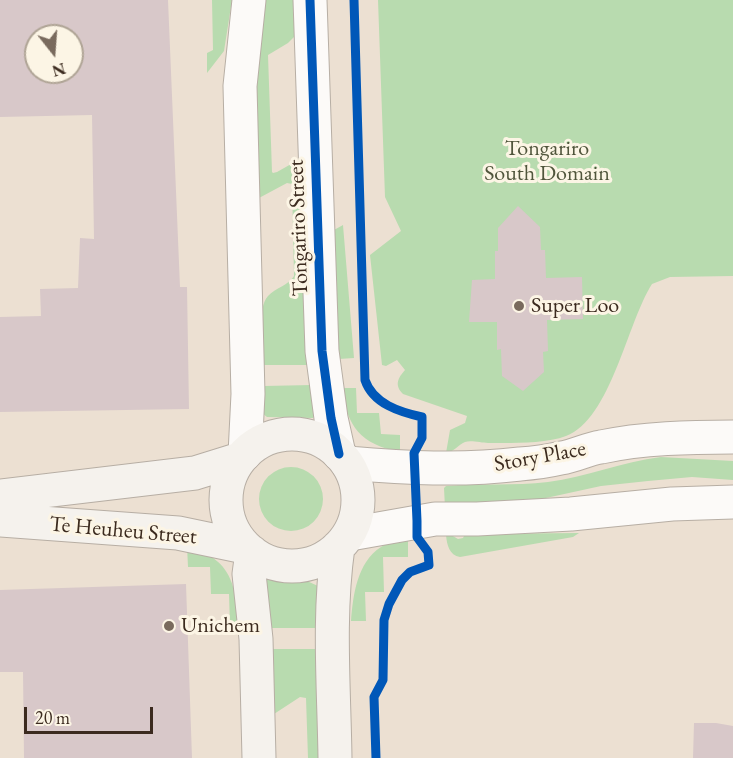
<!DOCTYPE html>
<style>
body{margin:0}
#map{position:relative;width:733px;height:758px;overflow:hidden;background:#ece0d2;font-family:"EB Garamond",serif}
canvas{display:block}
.north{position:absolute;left:24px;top:24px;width:60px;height:60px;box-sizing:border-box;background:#fcf5e5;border:2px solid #afa495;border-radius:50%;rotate:163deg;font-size:16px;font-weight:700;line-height:24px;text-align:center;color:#3b2a1e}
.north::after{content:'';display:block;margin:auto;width:21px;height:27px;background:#796a5d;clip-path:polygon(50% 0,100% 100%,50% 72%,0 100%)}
.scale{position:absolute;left:24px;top:707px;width:129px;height:27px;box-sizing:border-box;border:3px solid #3b2a1e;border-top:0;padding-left:8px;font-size:18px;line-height:21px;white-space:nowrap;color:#3b2a1e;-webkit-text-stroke:4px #fcf5e5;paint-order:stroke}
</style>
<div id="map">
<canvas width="733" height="758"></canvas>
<div class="north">N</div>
<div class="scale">20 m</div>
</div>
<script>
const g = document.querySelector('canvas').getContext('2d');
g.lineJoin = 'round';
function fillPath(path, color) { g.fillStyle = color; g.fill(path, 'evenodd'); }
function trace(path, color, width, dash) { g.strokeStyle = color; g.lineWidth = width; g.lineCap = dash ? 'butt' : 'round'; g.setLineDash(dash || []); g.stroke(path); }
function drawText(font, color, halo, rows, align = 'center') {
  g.font = font + ' "EB Garamond",serif'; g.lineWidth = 6; g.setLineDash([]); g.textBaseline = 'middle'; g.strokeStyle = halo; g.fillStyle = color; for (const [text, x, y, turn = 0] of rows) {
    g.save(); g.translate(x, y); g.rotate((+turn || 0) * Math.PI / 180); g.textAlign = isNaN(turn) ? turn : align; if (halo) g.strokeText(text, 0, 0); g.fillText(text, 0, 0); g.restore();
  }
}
const green = new Path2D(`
 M212 0H232L224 51 207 73V53L213 50Z
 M260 0H299L296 35 288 43 268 55 272 172 273 173 277 172 300 159 310 365H261C262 349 257 307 268 296 275 288 289 285 294 276L292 184 287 183 259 198 255 49Z
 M378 0H733V276L670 277 652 284C627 323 611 419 566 436 545 444 510 443 488 443 482 443 471 440 465 442 458 445 454 452 446 453L450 430 465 423 467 416 403 394C394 385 398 378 405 370L397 360 386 366 382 365 370 255 401 231 385 197Z
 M343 225 354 358 339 359 330 247 334 230Z
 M312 385 315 416 313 418 267 417 262 413 264 386Z
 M341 388H356L357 413H379L381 434 400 435V452C360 444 348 427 341 388Z
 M661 457 733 461V480L692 477 648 481 601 486 523 503 445 508 444 488 446 486C480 483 514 486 548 482 586 477 622 462 661 457Z
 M259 499a32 32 0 1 1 64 0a32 32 0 1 1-64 0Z
 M579 533 573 537 460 557C449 555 447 545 446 535H451L458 539 463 538 465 534Z
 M408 537V557H383L384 592H365L366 621H351C353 596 357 562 381 547 389 542 399 540 408 537Z
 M187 546C234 561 233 583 241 626H230L229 594H211L210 567H188Z
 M269 578 307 581 318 586 317 628H270L265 580Z
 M272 649H318L321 758H308L306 698 300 697 274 714Z`);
const building = new Path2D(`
 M0 0H168L180 287H187L189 409 0 412V317L41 316 40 289 78 288 80 238 94 239 92 115 0 117ZM36 36H72V72H36Z
 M518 206 540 227 541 250H545L546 278 582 277 583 319 547 320 548 351 543 352 544 372 523 391 502 376 501 349 497 350V322H469L472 280 495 279V251H498V228Z
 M186 584 192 758H24L23 672H0V590Z
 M694 723H716L733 726V758H693Z`);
const street = new Path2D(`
 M310 0 322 351 331 418 339 454
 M245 454 248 394 240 86 249 0
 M347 463C407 468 460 471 520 464 534 463 548 461 561 458 575 456 587 449 601 447 643 438 690 437 733 437
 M350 534 435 519H477L571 514 672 504 733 502`);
const secondary = new Path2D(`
 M226 500a66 66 0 1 1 132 0a66 66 0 1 1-132 0Z
 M0 496 195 473 240 459
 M0 520 178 533 245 547
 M252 552 249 574 256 639 259 758
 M335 758C334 688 328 616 338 547`);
const cycleway = new Path2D(`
 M310 0 322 351 331 418 339 454
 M354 0 365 380C373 404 400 412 422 417V438L414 453 417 521V537L428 552 429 565 410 572 402 580 389 604 384 620 383 680 374 697 376 758`);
const markers = [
 [519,306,6,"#796a5d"],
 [169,626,6,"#796a5d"]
];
const parkNames = [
 ["Tongariro",547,149],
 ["South Domain",547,174]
];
const streetNames = [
 ["Tongariro Street",299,228,-92],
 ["Story Place",540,457,-10],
 ["Te Heuheu Street",123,531,5]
];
const poiNames = [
 ["Super Loo",531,306],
 ["Unichem",181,626]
];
fillPath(green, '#b8dbaf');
fillPath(building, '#d8c8c9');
trace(street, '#b7aea4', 35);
trace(secondary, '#b7aea4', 35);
trace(street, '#fcfaf8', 33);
trace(secondary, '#f5f2ed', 33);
trace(cycleway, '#0057b8', 9);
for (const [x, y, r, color] of markers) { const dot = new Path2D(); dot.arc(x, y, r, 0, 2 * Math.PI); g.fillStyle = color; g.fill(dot); trace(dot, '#fcf5e5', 2); }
drawText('22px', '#50553b', '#fcf5e5', parkNames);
drawText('22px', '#3b2a1e', '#fcf5e5', streetNames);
drawText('22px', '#3b2a1e', '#fcf5e5', poiNames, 'left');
</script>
